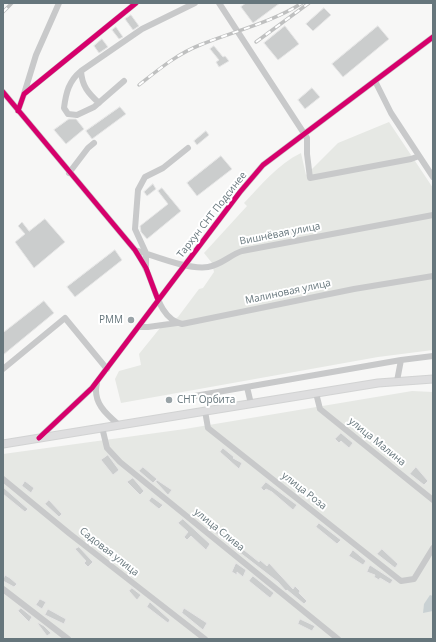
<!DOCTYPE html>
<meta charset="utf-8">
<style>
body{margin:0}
#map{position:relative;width:436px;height:642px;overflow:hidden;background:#f7f7f6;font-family:"Open Sans",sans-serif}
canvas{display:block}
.frame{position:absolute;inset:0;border:4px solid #66767c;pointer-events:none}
</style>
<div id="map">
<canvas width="436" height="642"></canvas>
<div class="frame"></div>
</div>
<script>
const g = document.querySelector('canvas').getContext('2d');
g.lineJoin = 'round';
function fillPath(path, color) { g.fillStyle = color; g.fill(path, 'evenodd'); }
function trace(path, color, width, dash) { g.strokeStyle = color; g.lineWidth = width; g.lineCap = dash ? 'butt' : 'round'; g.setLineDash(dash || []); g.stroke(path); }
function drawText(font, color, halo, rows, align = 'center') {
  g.font = font + ' "Open Sans",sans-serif'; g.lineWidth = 4; g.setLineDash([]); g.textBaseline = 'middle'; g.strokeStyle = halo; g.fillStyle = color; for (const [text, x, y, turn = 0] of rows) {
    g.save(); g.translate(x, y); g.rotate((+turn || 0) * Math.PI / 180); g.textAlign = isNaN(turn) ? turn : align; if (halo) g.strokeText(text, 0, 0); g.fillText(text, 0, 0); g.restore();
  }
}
const green = new Path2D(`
 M389 122 433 188V350L378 357 121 403 115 379 119 371 141 365 139 354 160 328 178 317 199 289 203 288 214 272 212 263 204 253 247 206 244 203C261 185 278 164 301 153L306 175 338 143Z
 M412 391 433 392V639H3V454L185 429Z`);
const water = new Path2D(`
 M430 595 433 596V611L423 613 424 604Z`);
const building = new Path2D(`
 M246 3H280L253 23 241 7Z
 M324 8 331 15 313 31 306 24Z
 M131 15 139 26 133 30 125 19Z
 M285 26 299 44 278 60 264 43Z
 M378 26 389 39 343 77 332 64Z
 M116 27 123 37 119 39 112 30Z
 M102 39 108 47 99 53 94 46Z
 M214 46 223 57 225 56 229 61 219 67 216 62 219 60 210 49Z
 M312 88 320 97 305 109 298 100Z
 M120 107 126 114 92 139 86 131Z
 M69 119H76L84 129 66 144 54 130Z
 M206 131 209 135 197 145 194 141Z
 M221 156 232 169 197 196 187 183Z
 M153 184 156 189 147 196 144 192Z
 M162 188 181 211 147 239 141 232 140 226 168 204 158 191Z
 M45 219 65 242 34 268 15 242 25 234 18 226 22 222 29 231Z
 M115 250 122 260 75 297 67 287Z
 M44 301 54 313 3 355V333Z
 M341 433 353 443 349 448 341 441 339 443 335 439Z
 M223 448 234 457 233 458 242 463 239 469 220 452Z
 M393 453 404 462 402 465 391 456Z
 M108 455 119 470 113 475 101 460Z
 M143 467 157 479 153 483 139 471Z
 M416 467 428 481 424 485 410 474Z
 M133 478 144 491 140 495 127 482Z
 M157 480 172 490 168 495 156 482Z
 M25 481 34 488 31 493 22 486Z
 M266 482 297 505 293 510 272 492 266 489 264 491 261 488Z
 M3 487 28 509 25 512 3 494Z
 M152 497 163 505 159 509 149 501Z
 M49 500 62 514 59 517 45 504Z
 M206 516 222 533 219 536 201 520Z
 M183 519 210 544 206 550 191 536 187 540 184 537 188 532 178 523Z
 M319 523 341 540 337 544 316 527Z
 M229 538 259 562 260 560 267 566 269 563 293 589 295 586 300 591 299 593 307 601 304 604 287 590 286 591 278 582 226 542Z
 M94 540 108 549 106 551 92 545Z
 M79 547 93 562 88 567 84 563 86 561 75 549Z
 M382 549 398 564 395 568 377 554Z
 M353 550 366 561 363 565 349 556Z
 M236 563 246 570 243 577 237 572V575L232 572Z
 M370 565 393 580 390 584 380 578 379 580 374 577 375 575 367 572Z
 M5 575 10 578 17 584 14 587 3 581Z
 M253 576 274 593 270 598 249 581Z
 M132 588 141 595 137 600 129 591Z
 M40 599 46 602 42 609 36 605Z
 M150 602 170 620 168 623 147 607Z
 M21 608 32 617 29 622 18 611Z
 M184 608 207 623 203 630 182 613Z
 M48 609 66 619 64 624 45 615Z
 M300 619 315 626 312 631 298 624Z
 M39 623 44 626 51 633 47 636 38 624Z`);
const minor = new Path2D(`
 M219 3 307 138V154L310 178 411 159 419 156
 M81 71C69 81 66 92 64 108L68 114 77 115 94 107 124 81
 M375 81 391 113 433 177
 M3 92 135 250C139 256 143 262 146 269 155 287 159 319 182 324L354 289 433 276
 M24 94 36 55 59 3
 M99 103C88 93 82 86 81 71L142 29 195 3
 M18 111 24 94 136 3
 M69 173 88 148 94 143
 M135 250C155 256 188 270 208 267 221 265 230 255 242 251L433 215
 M146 266V253L135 229 138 190 145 177 163 168 188 148
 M138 327H148L177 323
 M3 369 65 318 107 369
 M397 381 401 360 433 356
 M97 383C92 402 106 414 119 425
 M247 387 251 404
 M316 393 320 409 433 500
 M189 397 401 360
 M205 411 208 428 401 581 414 579 433 548
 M102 427 107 448 120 462 338 639
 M39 438 92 388 240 192 263 165 433 37
 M3 479 70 534 205 639
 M3 589 68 639`);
const major = new Path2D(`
 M3 444 378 383 433 379`);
const rail = new Path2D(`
 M3 12 12 3
 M256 42 309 3
 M139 85C158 70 177 54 200 45 234 31 271 23 302 3`);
const cycleway = new Path2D(`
 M3 92 135 250 146 268 158 300
 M18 111 24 94 136 3
 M39 438 92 388 240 192 263 165 433 37`);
const markers = [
 [131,320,4,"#99a3a7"],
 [169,400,4,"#99a3a7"]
];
const streetNames = [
 ["Тархун СНТ Подсинее",212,215,-52],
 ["Вишнёвая улица",280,234,-11],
 ["Малиновая улица",288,292,-12],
 ["улица Малина",377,442,39],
 ["улица Роза",304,491,38],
 ["улица Слива",219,530,39],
 ["Садовая улица",109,552,38]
];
const poiNames = [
 ["РММ",123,320],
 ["СНТ Орбита",177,400,"left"]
];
fillPath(green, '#e6e8e4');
fillPath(water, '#c9d1d3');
fillPath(building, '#cbcdcd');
trace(building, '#e6e6e6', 1);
trace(major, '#d2d3d3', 9);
trace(minor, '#c8c9ca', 6);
trace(major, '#dededf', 7);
trace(rail, '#bfc0c0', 3.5);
trace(rail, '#fff', 2, [6]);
trace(cycleway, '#d6006c', 5);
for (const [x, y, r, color] of markers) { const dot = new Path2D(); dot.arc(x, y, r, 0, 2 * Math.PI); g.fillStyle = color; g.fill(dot); trace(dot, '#fff', 1.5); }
drawText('10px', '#66767c', '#fff', streetNames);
drawText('10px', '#66767c', '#fff', poiNames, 'right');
</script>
